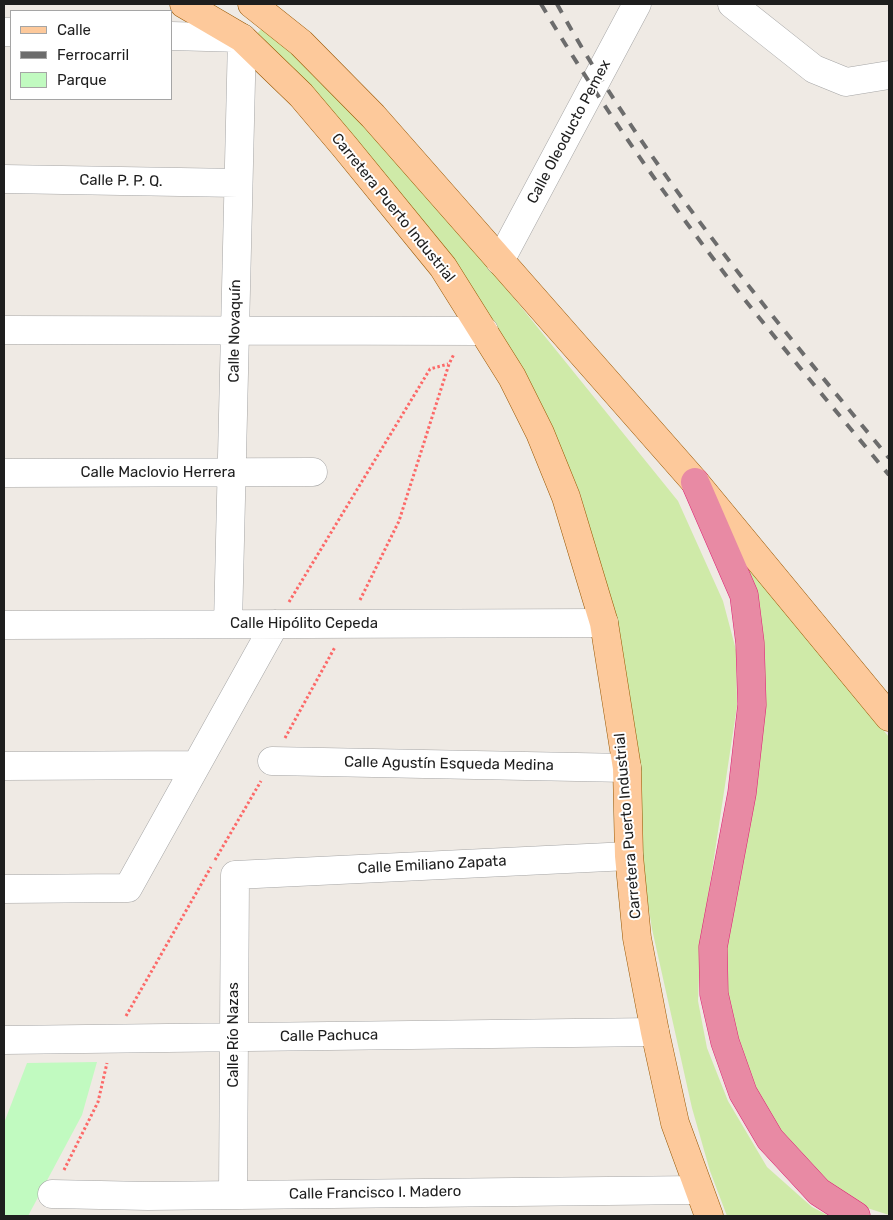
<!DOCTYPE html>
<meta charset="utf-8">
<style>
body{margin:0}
#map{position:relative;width:893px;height:1220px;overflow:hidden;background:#efeae4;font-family:Rubik,sans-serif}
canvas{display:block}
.frame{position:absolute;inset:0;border:5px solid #1e1e1e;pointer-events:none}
.legend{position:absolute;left:10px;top:10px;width:162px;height:90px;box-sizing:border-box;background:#fff;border:1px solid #a5a5a5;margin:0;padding:6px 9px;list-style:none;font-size:15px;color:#1e1e1e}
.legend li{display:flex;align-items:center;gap:10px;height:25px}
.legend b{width:25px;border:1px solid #a5a5a5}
</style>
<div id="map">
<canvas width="893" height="1220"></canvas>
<div class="frame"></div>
<ul class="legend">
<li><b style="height:6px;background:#fdc99b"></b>Calle</li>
<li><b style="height:6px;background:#6c6c6c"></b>Ferrocarril</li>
<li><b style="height:14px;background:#c1fac0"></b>Parque</li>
</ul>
</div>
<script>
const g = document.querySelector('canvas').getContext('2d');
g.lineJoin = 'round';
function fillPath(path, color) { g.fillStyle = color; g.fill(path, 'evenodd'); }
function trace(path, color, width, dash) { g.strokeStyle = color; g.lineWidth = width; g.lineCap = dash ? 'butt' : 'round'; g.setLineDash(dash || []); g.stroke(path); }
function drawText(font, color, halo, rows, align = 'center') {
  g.font = font + ' Rubik,sans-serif'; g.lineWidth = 4; g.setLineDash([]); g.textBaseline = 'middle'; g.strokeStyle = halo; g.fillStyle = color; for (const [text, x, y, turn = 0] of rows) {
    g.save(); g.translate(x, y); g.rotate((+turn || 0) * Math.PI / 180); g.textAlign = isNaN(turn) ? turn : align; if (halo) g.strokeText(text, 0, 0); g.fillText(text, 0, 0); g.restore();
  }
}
const grass = new Path2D(`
 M266 24 299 53 492 271 678 501 723 601 736 650 737 706 700 950 698 1001 707 1048 728 1101 767 1167 812 1207 829 1216H727L710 1171 692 1108 652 929 639 847 616 620 580 493 551 425 253 38Z
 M740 557 889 737V1215L861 1206 822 1179 775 1130 733 1040 722 950 749 806Z`);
const park = new Path2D(`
 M97 1062 82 1115 28 1216H4V1123L27 1063Z`);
const path = new Path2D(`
 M360 600 399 521 449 364 454 354
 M289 602 430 369 448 364
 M285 738 335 647
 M215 860 261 781
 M126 1016 211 867
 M64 1170 98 1102 107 1063`);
const minor = new Path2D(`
 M732 4 814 69 846 82 889 75
 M4 32H11
 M171 36 242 38 228 624
 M4 179 238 183
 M500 261 637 4
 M4 330 484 331
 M4 473 313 472
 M4 625 604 623
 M272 761 627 768
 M4 766 196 765
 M4 889 128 888 275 624
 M4 1040 655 1032
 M52 1194 148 1196 698 1190
 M233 1195 235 875 629 856`);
const major = new Path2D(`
 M184 4 242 38 301 95 345 147 443 267 512 377 540 433 566 497 604 623 627 768 629 856 637 938 655 1032 675 1123 709 1216
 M252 4 301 43 373 116 695 482 889 717`);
const highway = new Path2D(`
 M695 482 744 595 750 643 752 705 742 793 713 947 714 994 725 1042 743 1093 770 1139 819 1192 856 1216`);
const rail = new Path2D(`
 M541 4C602 107 671 205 745 300 792 359 841 417 889 475
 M557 4C647 168 770 314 889 458`);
const streetNames = [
 ["Calle Oleoducto Pemex",569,132,-62],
 ["Calle P. P. Q.",121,181,1],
 ["Carretera Puerto Industrial",393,208,51],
 ["Calle Novaquín",235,331,-89],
 ["Calle Maclovio Herrera",158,473],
 ["Calle Hipólito Cepeda",304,624],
 ["Calle Agustín Esqueda Medina",449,764,1],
 ["Carretera Puerto Industrial",628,826,-95],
 ["Calle Emiliano Zapata",432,865,-3],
 ["Calle Río Nazas",234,1035,-90],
 ["Calle Pachuca",329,1036,-1],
 ["Calle Francisco I. Madero",375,1193,-1]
];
fillPath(grass, '#cfeaa8');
fillPath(park, '#c1fac0');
trace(minor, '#a5a5a5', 29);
trace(major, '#985700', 29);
trace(highway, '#dd2174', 29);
trace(path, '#fc6968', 3, [2.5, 2.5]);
trace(minor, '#fff', 28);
trace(major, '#fdc99b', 28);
trace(highway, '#e88aa4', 28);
trace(rail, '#6c6c6c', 4, [10, 10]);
drawText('15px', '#1e1e1e', '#fff', streetNames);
</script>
